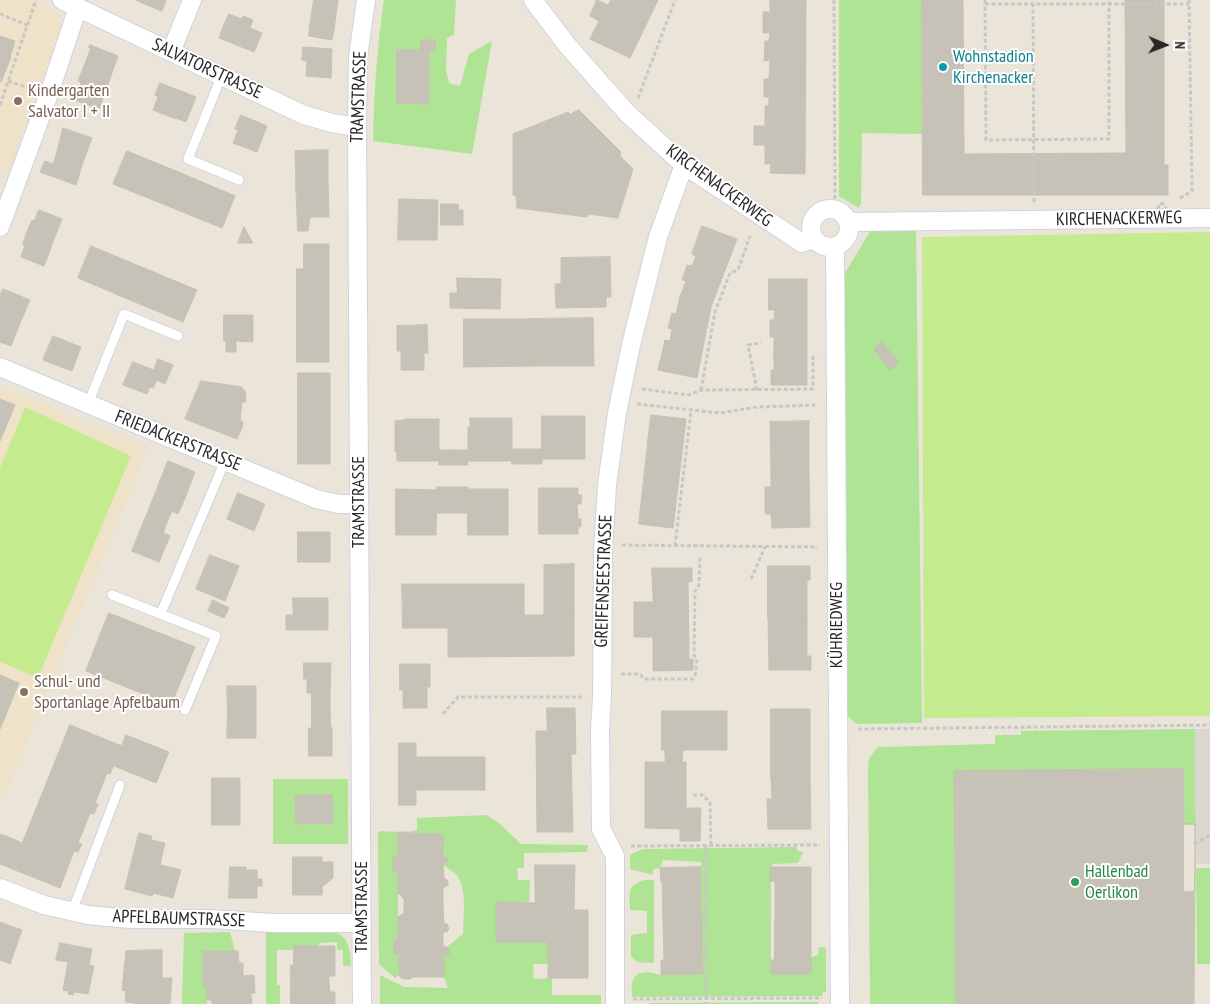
<!DOCTYPE html>
<meta charset="utf-8">
<style>
body{margin:0}
#map{position:relative;width:1210px;height:1004px;overflow:hidden;background:#ebe4d9;font-family:"PT Sans Narrow",sans-serif}
canvas{display:block}
.north{position:absolute;left:1140px;top:20px;width:50px;height:50px;-webkit-text-stroke:4px #fff;paint-order:stroke;rotate:91deg;font-size:14px;font-weight:700;line-height:20px;text-align:center;color:#282828}
.north::after{content:'';display:block;margin:auto;width:18px;height:22px;background:#282828;clip-path:polygon(50% 0,100% 100%,50% 72%,0 100%)}
</style>
<div id="map">
<canvas width="1210" height="1004"></canvas>
<div class="north">N</div>
</div>
<script>
const g = document.querySelector('canvas').getContext('2d');
g.lineJoin = 'round';
function fillPath(path, color) { g.fillStyle = color; g.fill(path, 'evenodd'); }
function trace(path, color, width, dash) { g.strokeStyle = color; g.lineWidth = width; g.lineCap = dash ? 'butt' : 'round'; g.setLineDash(dash || []); g.stroke(path); }
function drawText(font, color, halo, rows, align = 'center') {
  g.font = font + ' "PT Sans Narrow",sans-serif'; g.lineWidth = 4; g.setLineDash([]); g.textBaseline = 'middle'; g.strokeStyle = halo; g.fillStyle = color; for (const [text, x, y, turn = 0] of rows) {
    g.save(); g.translate(x, y); g.rotate((+turn || 0) * Math.PI / 180); g.textAlign = isNaN(turn) ? turn : align; if (halo) g.strokeText(text, 0, 0); g.fillText(text, 0, 0); g.restore();
  }
}
const education = new Path2D(`
 M0 0H33L50 7 58 13 62 24 10 174 0 170Z
 M0 387 148 448 5 796 0 794Z`);
const green = new Path2D(`
 M384 0H456L454 35 447 38 446 70 449 83 460 86 469 54 492 41 472 154 373 141C374 93 377 47 384 0Z
 M839 0H922L923 134 862 133 861 203 859 208 839 196Z
 M871 230H916L922 723 856 724 845 714 842 278Z
 M1195 729 1196 824H1184L1183 769 956 1004H870L868 769 869 758 878 747 995 744V735H1021V731Z
 M273 779H348V844H273Z
 M486 815 499 823 521 844 588 845 587 852 524 853V868H517L518 880H530L529 902H497L496 942H548V964H533L534 979 552 978V995H601V1004H380V975L404 987 448 988 444 977V956L449 953V950L447 947 463 934C463 916 468 889 456 874 452 870 447 869 443 864L448 861 446 855H443V835L411 834 410 832 417 830V818Z
 M380 831 398 832V857H393L398 874V938L394 940V954H399V975L395 978 379 964 378 833Z
 M797 847V851L803 852 798 863 773 864 771 867V973L818 955 819 947 826 948V992H823L822 996 632 997C632 990 630 979 638 974 646 970 654 974 662 975 675 976 689 974 703 974L701 862 663 860 660 868 653 869V875L630 869V855L643 849Z
 M1196 868H1210V964H1197Z
 M645 880H654V963L637 962 631 956V935L647 933V911L630 910C630 893 626 885 645 880Z
 M332 931C349 935 350 950 351 966H343V950H337V942L319 943V946L294 950H277V985H280V1004H266V932Z
 M230 932 235 951H203L204 985 207 986V1004H182L184 933Z
 M818 1002V1004H650V1003Z`);
const pitch = new Path2D(`
 M1210 232V716L924 718 922 237Z
 M25 407 131 456 38 678 0 662V468Z`);
const plaza = new Path2D(`
 M1195 729H1210V864H1196Z`);
const building = new Path2D(`
 M136 0H166L162 11Z
 M314 0H338L334 30 310 26Z
 M597 0 608 5 611 0H658L630 58 590 39 599 21 590 16Z
 M770 0H806L805 174 770 173 771 164H765V145H754V126H765V106H769V97H764V79H769L770 60 764 61 765 41H769L770 33H763V12H770Z
 M922 0H963L964 154 1126 153 1125 0H1164V165H1168V195H923Z
 M229 14 242 19 243 16 253 20 250 28 262 33 254 52 219 38Z
 M310 26 334 30 332 40 309 36Z
 M0 36 15 41 10 57H11L1 82Z
 M421 40H435V50H421Z
 M90 45 118 56 102 101 75 91V89L78 90 81 82 78 81 91 48H89Z
 M303 47 332 49 331 78 306 76 307 61 302 60Z
 M397 50H429V104L397 103Z
 M160 83 186 93 176 119 153 110 158 97 155 95Z
 M75 91 102 101 99 109 72 99Z
 M186 93 196 97 186 122 176 118Z
 M579 110 621 152 620 156 633 169 618 218 589 214 587 217 517 208 516 195H513V134L568 112 570 114Z
 M241 115 267 126 257 152 233 143 238 130 235 129Z
 M63 128 92 138 83 162 57 153Z
 M328 150V183H296L295 151Z
 M127 151 181 173 168 206 113 184Z
 M57 153 83 162 76 185 40 172 45 161 53 164Z
 M181 173 235 196 222 228 168 206Z
 M296 183H328L329 217H310L308 231H298Z
 M399 199 438 200 437 240H398Z
 M441 204H458L459 210H463V225H441Z
 M39 210 62 219 53 242 27 232 32 220 34 221Z
 M702 226 737 239 711 307 680 297 686 281 682 280 687 265 692 266 696 256 692 254Z
 M244 227 253 243H238Z
 M27 232 53 242 44 266 21 257 25 246 23 245Z
 M304 244H329V269H304Z
 M91 246 144 268 130 300 78 278Z
 M610 257 611 297H606V307L556 308 555 284H561V258Z
 M144 268 197 290 183 322 130 300Z
 M297 269H329V302H297Z
 M457 278 501 279 500 309 450 308V293H457Z
 M769 279H807V353H774V337H770V320H774L775 310H769Z
 M3 289 30 300 20 323 0 315V296Z
 M680 297 711 307 697 378 658 370 665 340 670 341 672 329 668 328 672 313 676 314Z
 M297 302H329V336H297Z
 M0 315 20 323 11 346 0 342Z
 M224 315H253V342L236 341V352H226V341H224Z
 M593 318 594 366H530L529 319Z
 M464 319H529L530 366 464 367Z
 M427 325 428 353H424V370H401V351H397V326Z
 M53 336 81 347 72 371 43 360Z
 M297 336H329V362H297Z
 M882 342 899 363 890 370 874 349Z
 M774 353H807V385H771V370H774Z
 M158 359 173 365 165 384 157 380 153 388 150 387 156 371 154 370Z
 M133 362 156 371 147 394 123 385Z
 M298 373H330V398H298Z
 M201 381 242 387V390H245L246 402H242L240 420 243 422 242 428 237 439 185 419Z
 M298 398H330V431H298Z
 M0 399 15 405 0 441Z
 M651 415 686 419 673 528 639 524Z
 M542 416H585V459H542Z
 M470 418H512V461H468V427H470Z
 M405 419H439V461H397V452H395V421L405 420Z
 M809 421V474L771 475 770 422Z
 M298 431H330V464H298Z
 M512 449H527V464H512Z
 M527 449H542V464H527Z
 M439 450H455V465H439Z
 M455 450H467L468 465H455Z
 M168 461 195 472 185 498 158 487Z
 M809 474 810 527 772 528 771 514H765V487H771V475Z
 M158 487 185 498 178 514 172 511 168 520 148 512Z
 M437 487H468V513H436Z
 M539 488H578V495H582L581 504H577L578 519H581V527H578V534H539Z
 M396 489 437 490 436 535H396Z
 M468 489H508V535H468Z
 M238 493 265 504 254 531 227 519Z
 M148 512 168 520 163 533 143 524Z
 M143 524 170 536 159 562 132 551Z
 M298 532H330V562H298Z
 M210 555 239 566 225 601 196 589Z
 M574 564V615H544V565Z
 M768 566H810V580H807V617L768 618Z
 M652 568H692V582H688L689 659H693V670L653 671V637H634V602H653Z
 M402 584H524V615H574V656L448 657V628H403Z
 M293 598H328V630H286V615H293Z
 M213 600 229 608 224 618 208 611Z
 M109 613 195 647 171 705 86 671Z
 M807 617V656H811V670H769L768 618Z
 M304 663H331L330 693H307V679H304Z
 M400 664H430V687H427V708H403V689L400 690Z
 M0 675 19 683 0 729Z
 M227 686H256V712H228Z
 M312 693H330V712H312Z
 M547 708H575L576 754H571L573 832H537L536 731H547Z
 M771 709H810V777L771 778Z
 M662 711H727V750H662Z
 M228 712H256V738H227Z
 M312 712H330L331 728H312Z
 M70 725 122 746 110 774 107 773 95 803 98 804 94 814 90 813 78 843 82 844 78 852 74 851 60 888 0 864V860L9 837 22 843Z
 M309 728H332V756H309Z
 M126 735 169 752 156 783 114 766Z
 M399 743H416V805H399Z
 M665 750H683L682 762H686V829L645 828V762H665Z
 M416 757H485V790H416Z
 M1183 769 1184 824H1195L1194 1004H956L954 771Z
 M810 777 811 829H768L767 799H772L771 778Z
 M212 778H240V802H212Z
 M332 795 333 823 296 824 295 796Z
 M212 802H240V825H212Z
 M686 808H701L700 841H680V828L686 829Z
 M1184 824H1195V891L1184 892Z
 M398 832H410L411 834H443V855L448 858V861L443 864 444 879H446L448 881V885L443 888V906H404V899L398 893V874L393 871V857H398Z
 M139 833 152 836 151 840 165 843 160 865 181 870 173 898 153 893 152 896 125 889Z
 M0 834 9 837 0 860Z
 M293 857H322V862H333V878L322 887V895H293Z
 M535 865H575L574 910H588V978H548V942H496V902L535 903Z
 M230 867H246V870H257V879H262V886H257V898H229Z
 M701 867 702 920 663 921 662 881 661 882 660 868Z
 M771 867H811V920H775V881H770Z
 M404 906H443L444 923 447 924 449 929 447 932H443V947H447L449 950V954L444 956V977H411V979H402L399 975V954H394V940L398 938V917L404 913Z
 M702 920 703 974 661 975V960H664L663 921Z
 M775 920H811V974H771V960H774Z
 M0 922 22 930 10 964 0 960Z
 M60 943 92 949 89 965 94 966 88 994 74 992 73 995 68 994V991L63 990 68 962 56 960Z
 M294 946H335V976H329V984H300V976H294Z
 M162 950V978H172L170 1004H134V1003L125 1002 126 991 122 990 126 951Z
 M203 951H238L239 963H243V976L254 975 255 993H251L252 1004H212V1000H207V986H204Z
 M291 965H294V976H300V992H295V1004H291Z
 M300 984H329L330 992H335V1004H295V992H300Z`);
const path = new Path2D(`
 M834 0 835 207
 M985 0 986 140 1109 139V0
 M985 4H1033V0
 M0 14 27 25
 M8 81 32 89
 M638 98 675 0
 M0 105 36 0
 M1180 198 1192 191 1189 0
 M1034 202 1033 4H1189
 M642 389 688 395 701 390 813 389V357H817
 M701 390 715 312 730 273 738 270 750 236
 M757 390 748 345 761 343
 M637 404 720 413 757 407 818 405
 M622 545 818 547
 M675 546 691 411
 M751 579 765 547
 M621 674H640L644 679H693L695 677 697 659 694 655 695 591 699 585 700 557
 M443 714 458 697H582
 M858 729 1210 725
 M693 795H703L710 803 711 845
 M1195 844 1210 835
 M631 846 820 845
 M706 846V1004
 M633 999 822 998`);
const lane = new Path2D(`
 M222 75 188 159 239 180
 M88 404 124 314 178 336
 M112 595 216 636 185 710
 M161 613 225 461
 M72 912 120 785`);
const street = new Path2D(`
 M62 0 304 115 332 123 357 127
 M533 0 567 45 627 113 684 165 802 243 814 238
 M171 52 192 0
 M811 228a19 19 0 1 1 38 0a19 19 0 1 1-38 0Z
 M848 222 1210 218
 M0 227 49 94 78 7
 M835 247 840 1004
 M0 367 316 499 339 504H358
 M0 888 44 905 88 915 130 919H210L273 923H362
 M362 1004 357 127 358 57 366 0
 M615 1004V856L601 829 600 730 602 697 603 551 607 485 617 413 631 345 658 237 684 165`);
const pathBridge = new Path2D(`
 M1164 203 1158 205 1159 210 1165 211 1166 206`);
const markers = [
 [943,67,5,"#0f9aa8"],
 [18,101,5,"#8d6e63"],
 [24,692,5,"#8d6e63"],
 [1075,882,5,"#2e9e5b"]
];
const cultureNames = [
 ["Wohnstadion",953,57],
 ["Kirchenacker",953,78]
];
const streetNames = [
 ["SALVATORSTRASSE",207,69,25],
 ["TRAMSTRASSE",359,97,-88],
 ["KIRCHENACKERWEG",719,186,36],
 ["KIRCHENACKERWEG",1119,219,-1],
 ["FRIEDACKERSTRASSE",178,441,22],
 ["TRAMSTRASSE",359,502,-90],
 ["GREIFENSEESTRASSE",604,581,-88],
 ["KÜHRIEDWEG",837,625,-90],
 ["TRAMSTRASSE",362,907,-90],
 ["APFELBAUMSTRASSE",179,919,2]
];
const educationNames = [
 ["Kindergarten",28,91],
 ["Salvator I + II",28,112],
 ["Schul- und",34,682],
 ["Sportanlage Apfelbaum",34,703]
];
const leisureNames = [
 ["Hallenbad",1085,872],
 ["Oerlikon",1085,893]
];
fillPath(education, '#eee2c8');
fillPath(green, '#aee493');
fillPath(pitch, '#c4ec8f');
fillPath(plaza, '#dbd7d0');
fillPath(building, '#c6c2b8');
trace(building, '#c7c0b3', 1);
trace(lane, '#cfd2e2', 11);
trace(street, '#cfd2e2', 20);
trace(path, '#c7c7c7', 3, [4, 2.5]);
trace(lane, '#fff', 9);
trace(street, '#fff', 18);
trace(pathBridge, '#c7c7c7', 3, [4, 2.5]);
for (const [x, y, r, color] of markers) { const dot = new Path2D(); dot.arc(x, y, r, 0, 2 * Math.PI); g.fillStyle = color; g.fill(dot); trace(dot, '#fff', 2); }
drawText('18px', '#0d838f', '#fff', cultureNames, 'left');
drawText('18px', '#282828', '#fff', streetNames);
drawText('18px', '#785e54', '#fff', educationNames, 'left');
drawText('18px', '#27864d', '#fff', leisureNames, 'left');
</script>
